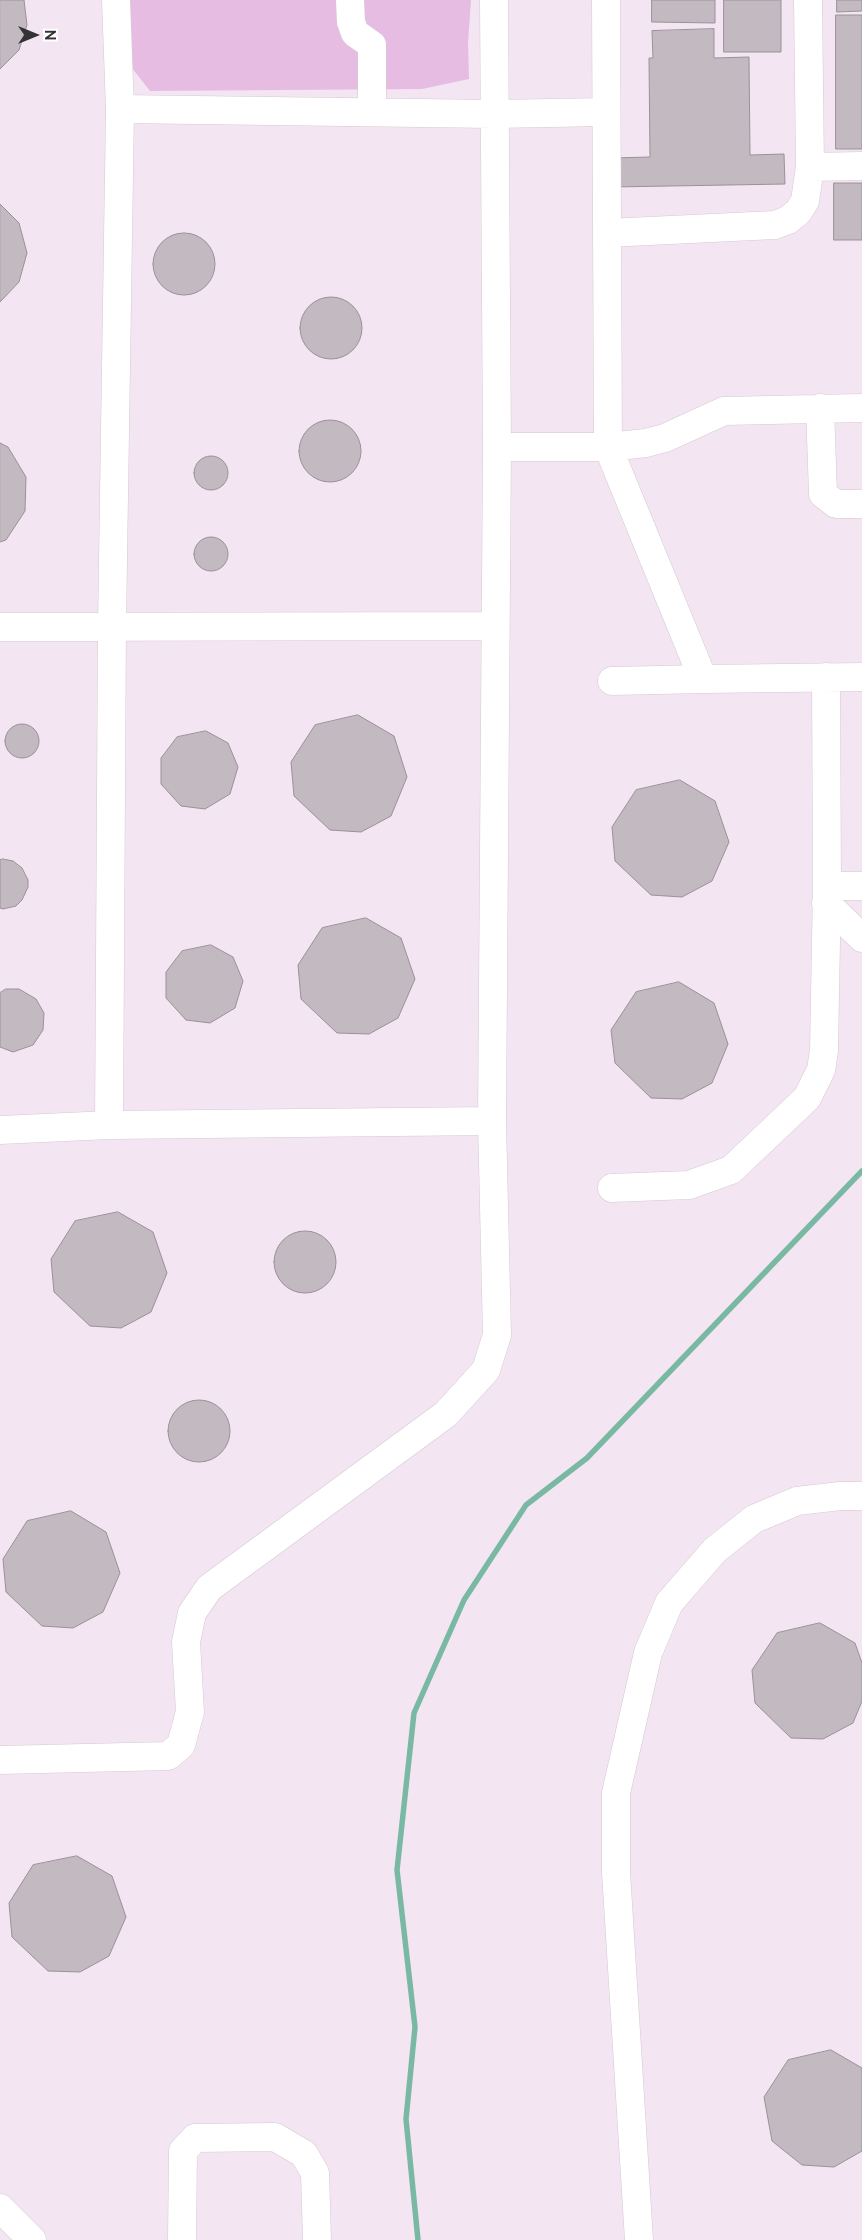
<!DOCTYPE html>
<style>
body{margin:0}
#map{position:relative;width:862px;height:2240px;overflow:hidden;background:#fef5fe;font-family:Raleway,sans-serif}
canvas{display:block}
.north{position:absolute;left:10px;top:10px;width:50px;height:50px;-webkit-text-stroke:4px #fff;paint-order:stroke;rotate:90deg;font-size:14px;font-weight:700;line-height:20px;text-align:center;color:#353235}
.north::after{content:'';display:block;margin:auto;width:18px;height:22px;background:#353235;clip-path:polygon(50% 0,100% 100%,50% 72%,0 100%)}
</style>
<div id="map">
<canvas width="862" height="2240"></canvas>
<div class="north">N</div>
</div>
<script>
const g = document.querySelector('canvas').getContext('2d');
g.lineJoin = 'round';
function fillPath(path, color) { g.fillStyle = color; g.fill(path, 'evenodd'); }
function trace(path, color, width, dash) { g.strokeStyle = color; g.lineWidth = width; g.lineCap = dash ? 'butt' : 'round'; g.setLineDash(dash || []); g.stroke(path); }
const built = new Path2D(`
 M0 0H862V2240H0Z`);
const green = new Path2D(`
 M121 0H471L468 43 469 79 422 89 150 91 117 49Z`);
const stream = new Path2D(`
 M418 2240 406 2119 415 2027 397 1870 414 1713 464 1600 526 1505 587 1458 862 1171`);
const building = new Path2D(`
 M0 0H24L27 25 19 50 0 69Z
 M652 0H715V23L652 22Z
 M724 0H781V52H724Z
 M837 0H862V11L837 12Z
 M836 15H862V149H836Z
 M714 29V58L749 57 750 155 784 154 785 184 613 187 612 158 650 157 649 58H653L652 31Z
 M834 183H862V240H834Z
 M0 204 19 223 27 253 19 282 0 302Z
 M153 264a31 31 0 1 1 62 0a31 31 0 1 1-62 0Z
 M300 328a31 31 0 1 1 62 0a31 31 0 1 1-62 0Z
 M299 451a31 31 0 1 1 62 0a31 31 0 1 1-62 0Z
 M0 443 8 447 26 477 25 511 6 540 0 542Z
 M194 473a17 17 0 1 1 34 0a17 17 0 1 1-34 0Z
 M194 554a17 17 0 1 1 34 0a17 17 0 1 1-34 0Z
 M358 715 394 736 407 777 391 816 361 832 330 830 294 796 291 762 315 725Z
 M5 741a17 17 0 1 1 34 0a17 17 0 1 1-34 0Z
 M206 731 228 743 238 767 230 794 205 809 181 806 161 784V758L177 737Z
 M680 780 715 801 729 842 712 881 682 897 651 895 615 861 612 827 636 790Z
 M3 859 13 861 22 868 28 880V887L22 900 16 906 3 909 0 908V860Z
 M366 918 401 938 415 979 398 1018 369 1034 337 1033 301 999 298 965 322 928Z
 M211 945 233 957 243 981 235 1008 210 1023 186 1020 166 998V972L182 951Z
 M679 982 714 1003 728 1044 712 1083 682 1099 651 1098 615 1063 611 1030 636 992Z
 M6 989H19L36 999 44 1013 43 1030 33 1045 13 1052 0 1047V993Z
 M118 1212 153 1232 167 1273 151 1312 121 1328 90 1326 54 1292 51 1259 75 1221Z
 M274 1262a31 31 0 1 1 62 0a31 31 0 1 1-62 0Z
 M168 1431a31 31 0 1 1 62 0a31 31 0 1 1-62 0Z
 M71 1511 106 1532 120 1573 103 1612 73 1628 42 1626 6 1592 3 1559 27 1521Z
 M820 1623 855 1643 862 1663V1701L853 1723 823 1739 791 1738 755 1703 752 1670 777 1633Z
 M77 1856 112 1876 126 1917 109 1956 80 1972 48 1971 12 1937 9 1903 33 1865Z
 M831 2050 862 2068V2151L834 2167 802 2165 772 2141 764 2097 788 2060Z`);
const minor = new Path2D(`
 M350 0 351 22 355 33 372 45V112
 M606 0 608 447 703 679 862 677
 M120 109 494 114 606 112
 M810 167 862 166
 M607 233 775 225 788 220 798 212 805 201 810 167 808 0
 M820 408 823 494 836 504H862
 M497 447H608L646 443 665 438 724 411 862 408
 M0 627 494 626
 M612 681 703 679
 M827 886H862
 M826 903 862 938
 M109 1125 112 625 120 109 116 0
 M0 1130 109 1125 492 1121
 M612 1188 689 1185 731 1170 807 1098 821 1070 824 1051 827 886 826 677
 M0 1760 168 1756 181 1745 190 1712 186 1642 192 1613 209 1588 446 1414 486 1370 497 1335 492 1121 497 447 494 0
 M0 2208 32 2240
 M182 2240 183 2151 195 2138 275 2137 304 2154 315 2173 317 2240
 M639 2240 616 1872V1793L648 1653 669 1603 715 1550 754 1519 797 1501 840 1496H862`);
fillPath(built, '#f4e5f3');
fillPath(green, '#e6bce3');
trace(stream, '#79b9a4', 5.5);
fillPath(building, '#c2b9c1');
trace(building, '#9a9299', 1);
trace(minor, '#d3cad2', 29);
trace(minor, '#fff', 28);
</script>
